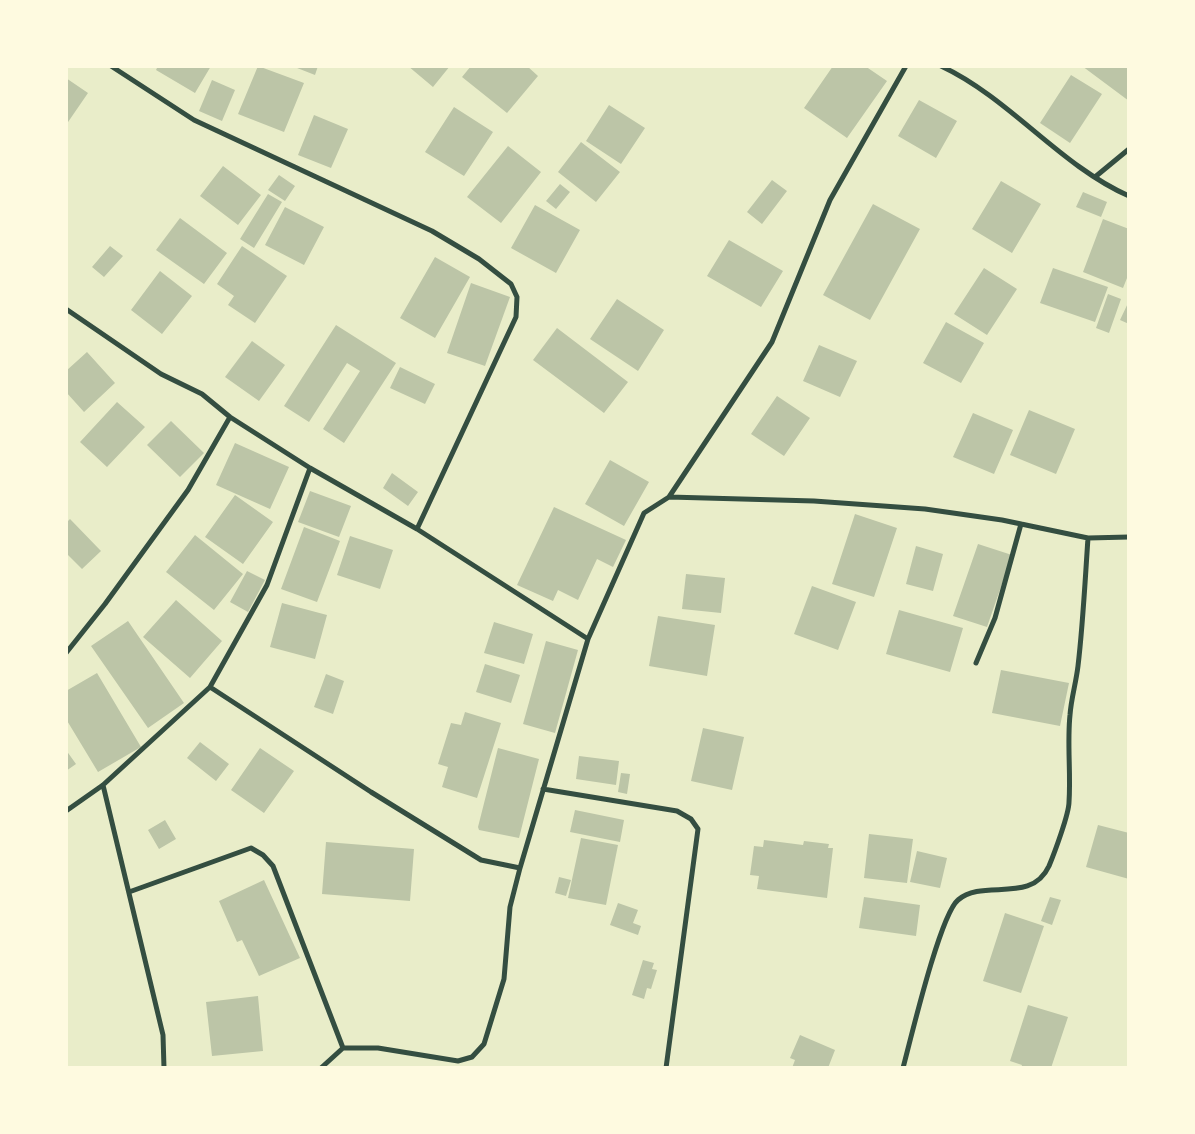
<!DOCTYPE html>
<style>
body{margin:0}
#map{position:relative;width:1195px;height:1134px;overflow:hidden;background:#e9edc9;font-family:"Asap Condensed",sans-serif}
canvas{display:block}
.frame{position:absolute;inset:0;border:68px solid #fefae0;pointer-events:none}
</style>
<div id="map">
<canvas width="1195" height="1134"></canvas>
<div class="frame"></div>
</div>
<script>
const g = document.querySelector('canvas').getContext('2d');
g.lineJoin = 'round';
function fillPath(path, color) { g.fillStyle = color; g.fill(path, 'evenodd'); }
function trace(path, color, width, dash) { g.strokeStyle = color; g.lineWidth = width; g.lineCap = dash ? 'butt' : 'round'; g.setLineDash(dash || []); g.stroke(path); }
const building = new Path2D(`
 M158 66H211L195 93 156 70Z
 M258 66 304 83 284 132 238 114Z
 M292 66H318L315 75Z
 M408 66H450L433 87Z
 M471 66H527L538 76 507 113 462 77Z
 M833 66H865L887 81 847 138 804 108Z
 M1082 66H1129V101Z
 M1071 75 1102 94 1070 143 1040 123Z
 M66 78 88 93 66 125Z
 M212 80 235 90 222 121 199 111Z
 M919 100 957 121 936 158 898 136Z
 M609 105 645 128 621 164 586 141Z
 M454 107 493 132 464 176 425 152Z
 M314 115 348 129 331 168 298 155Z
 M581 142 620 172 596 202 558 172Z
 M508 146 541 172 501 223 467 197Z
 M223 166 261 195 238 225 200 196Z
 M279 175 295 186 285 201 268 190Z
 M772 180 787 191 762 224 747 212Z
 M1001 181 1041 204 1012 253 972 229Z
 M560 184 570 192 556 209 546 201Z
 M1083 192 1107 202 1101 217 1076 207Z
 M268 194 282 202 254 248 240 239Z
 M873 204 920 229 870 320 823 295Z
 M535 205 580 230 556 273 511 248Z
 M285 207 324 227 304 265 265 245Z
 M180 218 227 253 204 284 156 250Z
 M1103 219 1129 229V273L1123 288 1083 272Z
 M729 240 783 271 761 307 707 276Z
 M110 246 123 256 104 277 92 267Z
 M242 246 287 276 255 323 228 305 234 296 217 284Z
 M435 257 470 277 435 338 400 318Z
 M984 268 1017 289 987 335 954 314Z
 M1053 268 1108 287 1095 322 1040 303Z
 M160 271 192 296 162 334 131 310Z
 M471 283 510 297 485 366 447 353Z
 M1108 294 1121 299 1109 333 1096 328Z
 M617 299 664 330 638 371 590 339Z
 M1129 301V324L1120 320Z
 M946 322 984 343 961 383 923 363Z
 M336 325 396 363 344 443 323 429 360 371 347 363 309 422 284 406Z
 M557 328 628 382 604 413 533 360Z
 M252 341 285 365 259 401 225 377Z
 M819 345 857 361 840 397 803 381Z
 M87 352 115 383 84 412 66 392V371Z
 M400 367 435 384 425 404 390 388Z
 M777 396 810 418 784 456 751 434Z
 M117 402 145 427 107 467 80 442Z
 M1029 410 1075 429 1056 474 1010 455Z
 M973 413 1013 430 994 474 953 457Z
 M171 421 204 453 180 477 147 445Z
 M235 443 289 467 270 509 216 485Z
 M610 460 649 482 624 526 585 504Z
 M392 473 418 492 408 506 383 488Z
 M310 491 351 506 339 537 298 522Z
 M235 495 273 522 243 564 205 537Z
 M554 507 626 540 613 567 597 559 578 600 558 590 553 601 517 585Z
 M855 514 897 528 874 597 832 584Z
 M70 519 101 551 82 569 66 553V523Z
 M304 527 340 541 317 602 281 589Z
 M195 535 243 574 214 610 166 572Z
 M350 536 393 550 380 589 337 575Z
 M978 544 1012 555 987 627 953 616Z
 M916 546 943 554 933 591 906 584Z
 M247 571 265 580 248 612 230 602Z
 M686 574 725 578 721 613 682 609Z
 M812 586 856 602 838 650 794 634Z
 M176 600 222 641 190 678 143 637Z
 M282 603 327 615 315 659 270 647Z
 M899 610 963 628 950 672 886 654Z
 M658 616 715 625 707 676 649 666Z
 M128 621 184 703 148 728 91 646Z
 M494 622 533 634 524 664 484 653Z
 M546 641 578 650 555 733 523 724Z
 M485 664 520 675 511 703 476 692Z
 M1001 670 1069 683 1060 726 992 713Z
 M97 673 141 747 98 772 66 719V691Z
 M326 674 344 681 333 714 314 707Z
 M465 712 501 723 477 798 442 787 448 767 438 764 451 723 461 725Z
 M703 728 744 737 732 790 691 781Z
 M200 742 229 764 216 781 187 758Z
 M260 748 294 771 264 813 231 790Z
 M498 748 539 759 519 838 479 830 478 827Z
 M66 750 76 764 66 771Z
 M579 756 619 761 616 785 576 779Z
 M621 773 630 774 627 794 618 792Z
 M575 810 624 820 620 842 570 832Z
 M165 820 176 839 159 849 148 830Z
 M1098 825 1129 833V879L1086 867Z
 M869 834 913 839 907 883 864 878Z
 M581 838 618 845 606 905 568 898Z
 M764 840 803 845 804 841 829 844 828 848H833L827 898 757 889 759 876 750 875 754 846 763 847Z
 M326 842 414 849 410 901 322 894Z
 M917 851 947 858 940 888 910 882Z
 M559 877 571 880 566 896 555 893Z
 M264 880 300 958 259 976 242 940 237 942 219 901Z
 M864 897 920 905 916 936 859 928Z
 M1050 897 1061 900 1052 925 1041 921Z
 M618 903 638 910 633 923 641 926 638 935 610 925Z
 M1005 913 1044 926 1021 993 983 981Z
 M643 960 654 963 652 969 657 970 651 989 647 988 644 999 632 995Z
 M258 996 263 1051 212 1056 206 1002Z
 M1028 1005 1068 1017 1051 1068H1021L1022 1065 1010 1061Z
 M800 1035 835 1050 828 1068H792L795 1060 790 1058Z`);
const minor = new Path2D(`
 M111 66 194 120 432 231 479 259 511 284 517 297 516 317 417 529
 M941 66C1011 99 1059 165 1129 196
 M1095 177 1129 149
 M66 309 161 374 202 394 230 417 188 490 105 604 66 653
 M230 417 310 468 417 529 588 639
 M669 497 772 342 830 200 906 66
 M1088 538 1129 537
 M976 663 995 618 1021 524
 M210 687 371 792 481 860 520 868 588 639 644 513 669 497 814 501 925 509 1002 520 1088 538C1085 581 1083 624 1078 666 1076 683 1071 699 1070 715 1067 744 1071 773 1069 802 1069 814 1054 854 1049 866 1031 905 983 878 958 900 940 915 911 1038 903 1068
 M103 785 163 1035 164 1068
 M543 789 677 811 691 819 698 829 666 1068
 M66 811 103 785 210 687 267 585 310 468
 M129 892 251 848 263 855 273 866 343 1048 321 1068
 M343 1048H378L458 1061 472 1057 484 1044 504 979 510 907 520 868`);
fillPath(building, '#bcc5a7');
trace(minor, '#344e41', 5);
</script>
